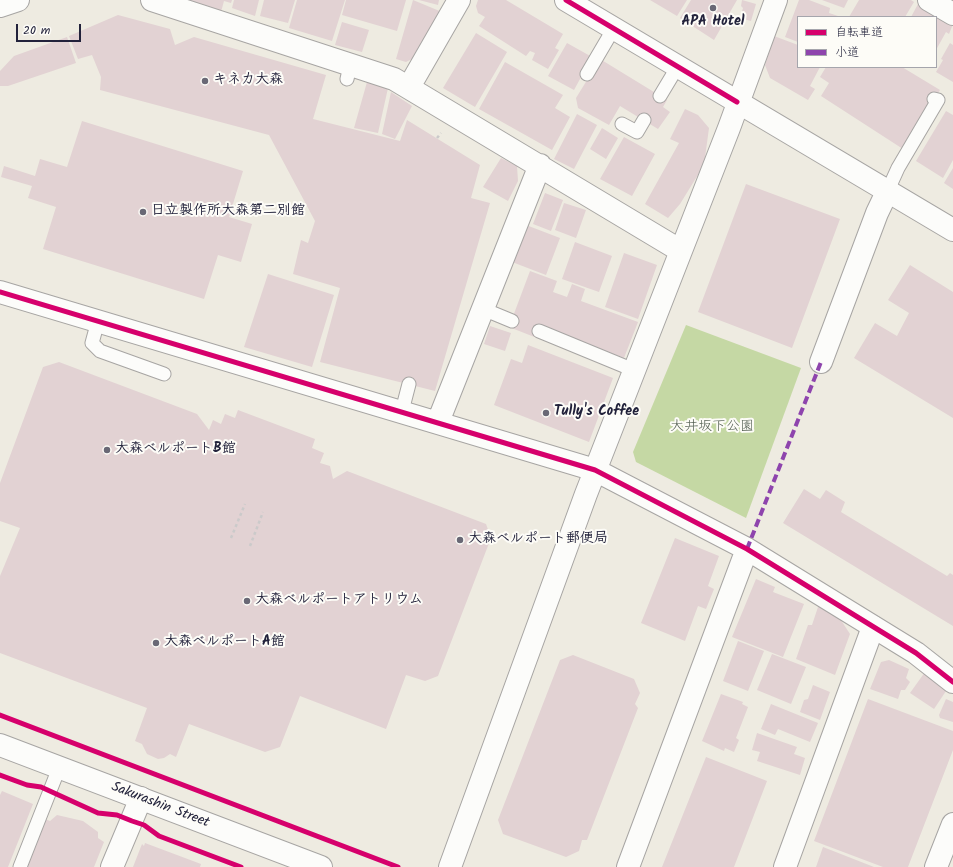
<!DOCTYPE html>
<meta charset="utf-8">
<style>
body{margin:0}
#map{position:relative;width:953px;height:867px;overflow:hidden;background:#eeebe1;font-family:Kalam,"Klee One",sans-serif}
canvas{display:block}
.legend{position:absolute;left:797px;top:16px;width:140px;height:52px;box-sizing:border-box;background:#fdfcf7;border:1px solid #a5a5ac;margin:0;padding:5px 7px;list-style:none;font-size:12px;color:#22223b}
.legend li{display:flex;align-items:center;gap:8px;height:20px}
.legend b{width:20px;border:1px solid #a5a5ac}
.scale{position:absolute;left:16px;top:24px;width:65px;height:18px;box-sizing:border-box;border:2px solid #22223b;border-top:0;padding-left:5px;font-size:12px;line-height:14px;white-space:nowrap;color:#22223b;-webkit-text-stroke:3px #fdfcf7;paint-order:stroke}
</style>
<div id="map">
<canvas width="953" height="867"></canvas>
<ul class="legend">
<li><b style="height:5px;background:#d6006c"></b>自転車道</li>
<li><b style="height:5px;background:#8e44ad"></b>小道</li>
</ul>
<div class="scale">20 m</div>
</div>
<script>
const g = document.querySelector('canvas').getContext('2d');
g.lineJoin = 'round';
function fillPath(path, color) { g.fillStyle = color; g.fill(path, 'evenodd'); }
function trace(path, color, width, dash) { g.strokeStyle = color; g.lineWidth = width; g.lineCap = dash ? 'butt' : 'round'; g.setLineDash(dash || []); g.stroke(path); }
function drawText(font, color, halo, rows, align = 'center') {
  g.font = font + ' Kalam,"Klee One",sans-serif'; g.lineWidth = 4; g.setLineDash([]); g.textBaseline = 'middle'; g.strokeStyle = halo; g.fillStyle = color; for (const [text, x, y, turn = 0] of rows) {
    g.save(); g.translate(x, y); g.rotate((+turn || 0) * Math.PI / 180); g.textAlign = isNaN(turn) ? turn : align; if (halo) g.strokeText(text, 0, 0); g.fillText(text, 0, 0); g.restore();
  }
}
const green = new Path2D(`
 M686 325 801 368 746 518 636 462 633 452Z`);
const building = new Path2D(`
 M187 0H232L231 3 224 1 221 12Z
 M234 0H259L255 16 232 8Z
 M264 0H295L288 23 260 16Z
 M297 0H345L332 41 289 28Z
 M346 0H406L397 31 342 15Z
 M413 0 442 12 412 59 406 62 396 59Z
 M419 0H439L438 5Z
 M478 0H506L563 34 555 48 559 50 548 69 532 60 535 53 530 51 526 56 479 26 485 17 478 13 476 6Z
 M650 0H687L677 16Z
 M691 0H737L714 40 680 18Z
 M742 0 756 4 751 21 740 18 743 8 741 6Z
 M799 0H809L830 8 829 13 841 17H798V42L785 37Z
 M822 0H848L844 8Z
 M859 0H911L914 2 905 17H849Z
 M918 4 953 24 949 34 946 32 936 50V17H911Z
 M118 15 170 29 175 45 194 37 326 75 313 119 400 141 407 120 480 165 471 198 490 203 435 391 320 362 340 288 293 274 301 240 308 243 315 221 269 135 100 90 101 77 92 55 78 59 69 36Z
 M342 22 369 30 362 52 335 45Z
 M476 33 507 52 475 107 443 88Z
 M774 36 798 45V67H820L810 86 815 89 808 100 770 78 765 65Z
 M67 37 76 63 8 86H0V71L14 56Z
 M567 43 592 57 574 90 548 76Z
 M950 43 953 45V82L936 72 943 60 941 59Z
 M600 59 667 100 663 107 670 112 658 129 620 106 609 125 578 108 576 98Z
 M505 62 563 95 555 108 570 117 552 150 479 109Z
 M826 67H902L940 90 903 149 821 96 829 83 820 77Z
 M367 82 388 88 378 133 354 128Z
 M391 92 412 106 395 139 382 134Z
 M685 109 698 115 709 128 704 165 680 204 668 218 645 204 679 143 670 139Z
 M946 111 953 115V160L943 178 916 161Z
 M577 114 597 125 574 169 554 159Z
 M82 121 243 171 229 217 252 224 241 262 218 255 204 299 43 249 56 207 28 198 32 186 1 177 4 166 35 176 40 159 67 167Z
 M602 128 618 138 606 159 590 149Z
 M624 137 655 154 632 196 600 179Z
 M501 158 517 166 518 181 508 201 483 187Z
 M953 168V189L944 183Z
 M746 184 840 219 792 348 698 312Z
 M545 193 563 200 551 231 533 224Z
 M564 203 586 210 576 238 555 230Z
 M526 225 560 238 546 275 512 262Z
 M575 242 612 256 599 292 562 279Z
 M624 253 657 265 638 319 605 307Z
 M910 265 953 292V418L854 358 875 323 897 336 909 313 888 300Z
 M530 271 557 281 553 292 567 297 572 284 585 289 581 301 638 322 624 358 541 327 537 338 509 327Z
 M268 274 334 295 312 367 244 347Z
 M490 326 511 333 505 351 484 344Z
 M528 345 613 378 589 442 494 405 511 359 522 363Z
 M59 362 197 414 209 430 213 420 221 424 225 414 235 418 238 410 315 439 312 448 324 453 320 463 330 466 333 479 347 471 486 524 491 538 438 676 425 681 406 675 386 729 300 696 280 747 265 752 189 724 176 757 170 754 164 758 158 759 147 754 142 744 135 741 147 708 0 653V576L20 528 0 521V483L43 367Z
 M804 489 820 499 826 490 845 502 841 512 947 576 950 573 953 575V626L783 523Z
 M675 538 719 556 708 586 714 589 706 609 698 606 685 641 641 623Z
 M756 579 775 587 773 592 804 604 783 657 732 637Z
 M819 604 837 614 850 634 835 675 796 659 808 625H812Z
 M738 641 764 651 748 691 723 681Z
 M772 654 806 667 791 704 757 690Z
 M573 655 634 679 640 693 635 704 638 708 587 840H582L579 851 566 857 503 834 498 820 560 660Z
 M889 660 909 669 906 678 910 682 905 690H901L898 699 870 689 881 662Z
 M925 672 948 688 934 709 910 693Z
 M813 685 830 692 820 720 800 712 804 700 808 699Z
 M721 694 743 702 742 704 748 707 736 738 739 740 734 752 725 748 724 751 702 741Z
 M868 699 953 731V750L908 867H883L814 841Z
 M946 699 953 702V722L940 718 939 715Z
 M771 704 818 723 810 742 778 729 775 735 761 729Z
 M757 733 797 747 794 754 805 758 800 775 757 761 760 752 752 750Z
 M706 757 767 781 734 867H662Z
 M2 791 33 804 8 867H0V795Z
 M57 815 83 821 98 832V838L104 842 94 867H25L45 819 50 821Z
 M145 843 201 864 200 867H133L142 844 144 846Z
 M823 847 874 867H816Z`);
const path = new Path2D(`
 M437 138 441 133
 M231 538 245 504
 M250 546 263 512`);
const lane = new Path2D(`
 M587 74 614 28
 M347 79 350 66
 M660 96 678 66
 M622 124 637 132 644 120
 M888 190 898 168 938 100 934 99
 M483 309 512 321
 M98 321 92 343 100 351 164 374
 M539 331 624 366
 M402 411 409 384
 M20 867 59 768`);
const street = new Path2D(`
 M152 0 394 79 681 251
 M929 0 953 14
 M409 87 459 0
 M0 292 595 470 747 549 916 653 953 682
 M821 362 877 213 888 190
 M438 422 540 165
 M112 867 141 798
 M450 867 586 494 729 128 776 0
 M628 867 747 549
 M936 867 953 824`);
const secondary = new Path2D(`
 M566 0 953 230
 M0 6 18 0
 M0 745 321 867
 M785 867 873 627`);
const quiet = new Path2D(`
 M747 549 821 362`);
const cycleway = new Path2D(`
 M566 0 737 102
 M0 292 595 470 747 549 916 653 953 682
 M0 715 398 867
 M0 775 27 785 41 787 98 813 117 815 132 821 144 825 159 836 241 867`);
const markers = [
 [713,8,4,"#696875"],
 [205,81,4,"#696875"],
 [143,212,4,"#696875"],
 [546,413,4,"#696875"],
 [107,450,4,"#696875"],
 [460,540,4,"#696875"],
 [247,601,4,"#696875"],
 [156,643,4,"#696875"]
];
const poiNames = [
 ["APA Hotel",713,23,"center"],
 ["キネカ大森",213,81],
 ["日立製作所大森第二別館",151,212],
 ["Tully's Coffee",554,413],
 ["大森ベルポートB館",115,450],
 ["大森ベルポート郵便局",468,540],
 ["大森ベルポートアトリウム",255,601],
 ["大森ベルポートA館",164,643]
];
const parkNames = [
 ["大井坂下公園",712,428]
];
const streetNames = [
 ["Sakurashin Street",160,806,21]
];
fillPath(green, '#c5d8a4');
fillPath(building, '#e2d2d3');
trace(lane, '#a7a5a3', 15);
trace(street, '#a7a5a3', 24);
trace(secondary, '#a7a5a3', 24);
trace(path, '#cbcaca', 2.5, [3, 3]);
trace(lane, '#fcfcfa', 13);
trace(street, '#fcfcfa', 22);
trace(secondary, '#fcfcfa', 22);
trace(quiet, '#8e44ad', 4, [8, 4]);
trace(cycleway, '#d6006c', 5);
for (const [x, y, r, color] of markers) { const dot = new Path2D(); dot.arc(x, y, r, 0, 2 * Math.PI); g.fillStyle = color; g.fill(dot); trace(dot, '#fdfcf7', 1.5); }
drawText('bold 14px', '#22223b', '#fdfcf7', poiNames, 'left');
drawText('14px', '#505c4f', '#fdfcf7', parkNames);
drawText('14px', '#22223b', '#fdfcf7', streetNames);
</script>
